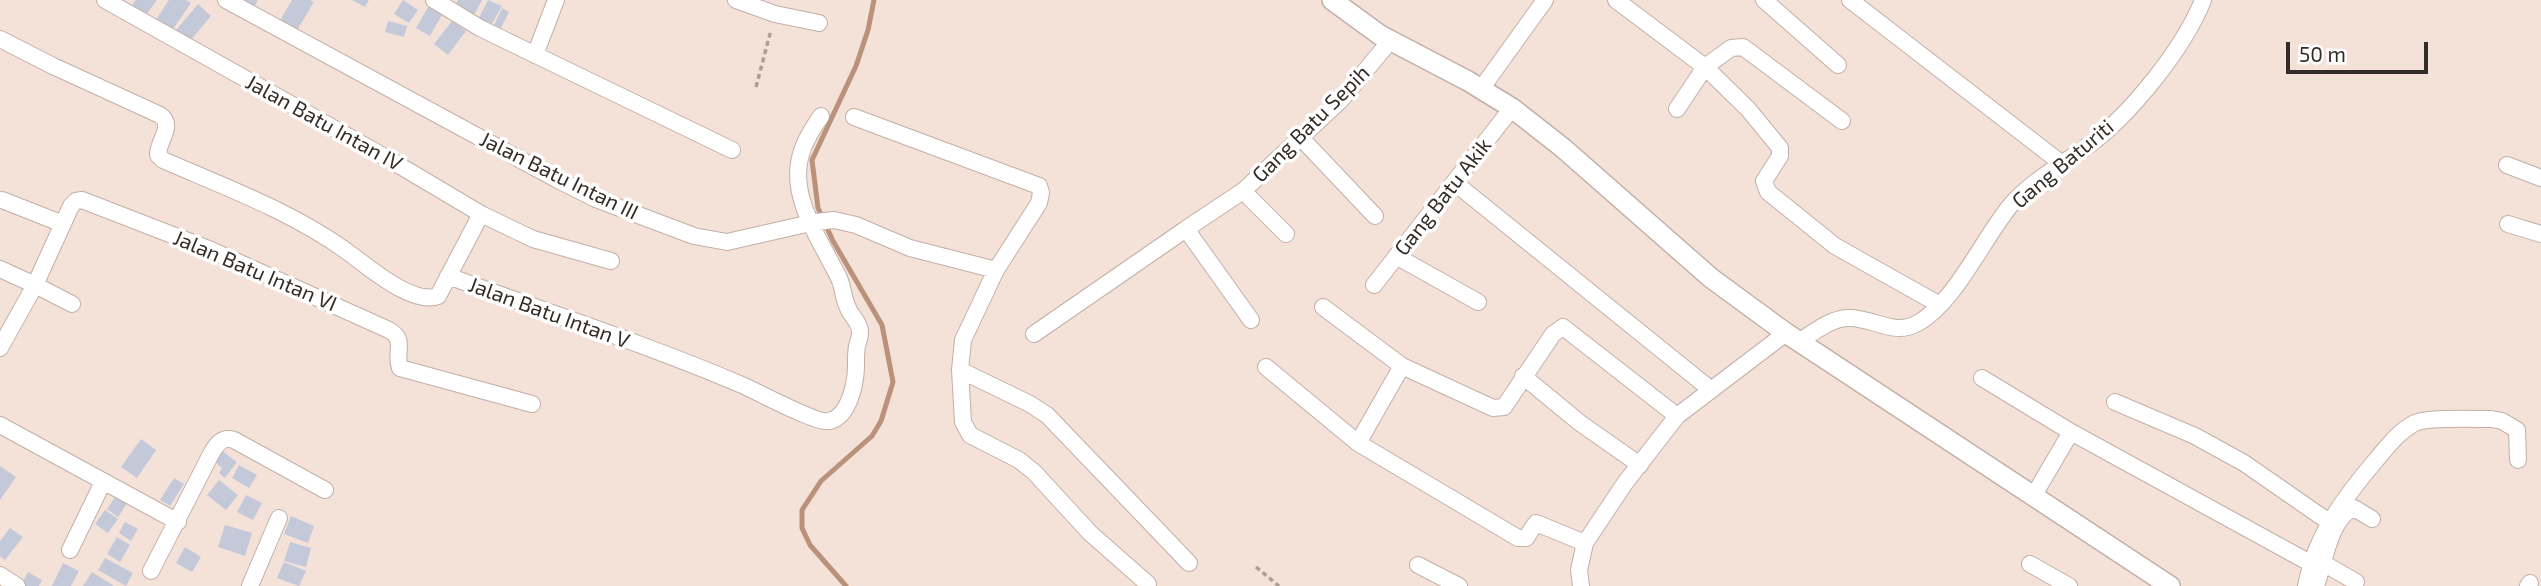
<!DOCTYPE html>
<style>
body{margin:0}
#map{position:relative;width:2541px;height:586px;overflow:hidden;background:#f4e2d9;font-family:"Exo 2",sans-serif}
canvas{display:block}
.scale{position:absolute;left:2286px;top:42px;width:142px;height:32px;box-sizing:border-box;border:4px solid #332d29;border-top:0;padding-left:9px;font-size:21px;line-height:24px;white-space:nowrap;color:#332d29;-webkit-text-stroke:5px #fff;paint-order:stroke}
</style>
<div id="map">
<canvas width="2541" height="586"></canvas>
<div class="scale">50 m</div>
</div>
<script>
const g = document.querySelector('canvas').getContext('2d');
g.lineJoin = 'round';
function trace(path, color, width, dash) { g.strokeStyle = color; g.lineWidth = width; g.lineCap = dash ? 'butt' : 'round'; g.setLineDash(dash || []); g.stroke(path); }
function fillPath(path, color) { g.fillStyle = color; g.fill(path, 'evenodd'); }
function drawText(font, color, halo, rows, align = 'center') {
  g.font = font + ' "Exo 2",sans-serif'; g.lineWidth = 7; g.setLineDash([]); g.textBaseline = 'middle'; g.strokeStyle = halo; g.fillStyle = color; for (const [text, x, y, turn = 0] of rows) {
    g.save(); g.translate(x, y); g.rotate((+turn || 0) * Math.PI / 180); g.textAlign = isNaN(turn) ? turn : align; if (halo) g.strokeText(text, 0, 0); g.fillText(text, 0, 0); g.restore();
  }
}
const stream = new Path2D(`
 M846 586 810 545 802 528V510L821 481 872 436 881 421 893 382 882 325 833 241 818 208 812 160 856 66 868 30 874 0`);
const building = new Path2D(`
 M136 0H157L146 15 132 5Z
 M169 0H186L191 3 171 32 155 21Z
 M242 0H258L254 7Z
 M292 0H310L314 2 296 32 279 22Z
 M352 0H369L365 7Z
 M403 0 418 10 409 23 394 14Z
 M458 0H482L474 15 455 6Z
 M488 0 502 6 489 29 477 22Z
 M198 4 211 16 190 41 176 30Z
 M428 7 442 15 430 36 416 28Z
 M502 8 509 12 501 28 494 25Z
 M388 21 407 26 404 37 385 32Z
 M452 21 466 31 448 55 434 44Z
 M141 439 156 450 137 478 121 467Z
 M221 450 237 462 225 478 219 473 222 468 213 460Z
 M239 465 257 475 249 488 232 478Z
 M0 466 16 477 0 500Z
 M174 478 184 484 170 506 160 500Z
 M219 480 238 495 226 510 207 495Z
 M246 495 262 503 253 520 237 512Z
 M116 496 127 503 118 517 107 509Z
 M105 510 118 519 108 533 95 524Z
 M291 516 314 526 308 543 284 534Z
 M125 522 138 529 131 541 119 533Z
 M225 525 252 533 245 556 218 547Z
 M10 528 23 537 5 560 0 556V541Z
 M117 537 130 545 120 562 107 554Z
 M290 542 311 548 306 567 284 561Z
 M185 547 201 557 192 572 176 563Z
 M105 558 133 573 126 586 98 570Z
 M284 562 306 571 299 586 277 578Z
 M63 563 79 571 71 586H52Z
 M28 572 42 580 39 586H20Z
 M92 572 114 586H83Z`);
const path = new Path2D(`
 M756 87 771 30
 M1256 567 1279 586`);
const minor = new Path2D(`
 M226 0 558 180 596 199 694 236 727 242 815 222 834 220 856 225 910 248 996 270
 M434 0 480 28 732 150
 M736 0 775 14 819 23
 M1616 0 1705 67 1731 48 1743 47 1842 121
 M1764 0 1838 65
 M1850 0 2061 163
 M0 39 53 66 160 115C175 126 158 140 158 155L163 160C225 187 290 211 345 250 366 265 412 306 438 296L481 214 392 161 105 0
 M535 55 556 0
 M1481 89 1545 0
 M1677 109 1705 67 1748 109 1780 148V156L1764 181 1768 192 1835 246 1940 305
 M854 117 1039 186 1041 193 1039 203 996 270 963 340 960 370 963 422 970 435 1019 460 1034 472 1090 533 1148 584
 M1301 138 1375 216
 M2507 165 2541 178
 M1455 183 1710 389
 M1243 191 1186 229 1251 320
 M2 200 63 224
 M481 214 533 239 611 261
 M2508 224 2541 234
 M1286 234 1243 191 1340 101 1391 40
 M1396 256 1478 302
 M0 269 35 285 71 206 76 201 82 200 211 250 389 330C407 340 394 352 400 368L532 404
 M448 276C546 312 646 344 742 385 758 392 817 424 829 421 846 418 853 393 855 378 857 368 855 357 857 346 858 341 861 336 860 331 859 321 851 316 848 308 843 298 843 287 839 278 821 241 788 197 801 154 805 140 813 128 821 116
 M1374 285 1512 108
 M1323 307 1402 366
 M1034 334 1186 229
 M1800 341C1814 332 1830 319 1847 318 1874 317 1893 337 1918 323 1955 302 1983 239 2010 206 2032 180 2062 165 2089 145 2131 114 2184 48 2203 0
 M0 348 35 285 72 304
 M1266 367 1358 443 1402 366 1493 408 1504 407 1553 334 1563 327 1677 416
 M960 370 1030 404 1047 415 1189 563
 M1523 376 1580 423 1640 465
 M1982 378 2071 432 2310 563
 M2115 402 2195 436 2244 463 2329 522
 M0 425 178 522
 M1358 443 1518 538H1526L1536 523 1585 543
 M2034 495 2071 432
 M70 550 103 482
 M2323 563 2356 582
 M2030 564 2069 586
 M1418 565 1459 586
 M151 571 211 454C216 445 222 436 234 440L325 490
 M0 575 17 586
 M250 586 279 518
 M1581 586 1579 570 1585 543 1625 483 1677 416 1786 333
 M2306 586C2315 536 2344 498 2376 460 2388 446 2399 431 2415 423 2427 417 2475 419 2491 419L2502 421 2517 430 2518 460
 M2316 586C2324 564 2330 517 2354 508L2372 519
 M2528 586 2530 583`);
const tertiary = new Path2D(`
 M1332 0 1380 35 1468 81 1512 108 1563 148 1711 278 1786 333 2170 586`);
const streetNames = [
 ["Jalan Batu Intan IV",324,123,29],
 ["Gang Batu Sepih",1311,124,-45],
 ["Gang Baturiti",2063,164,-40],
 ["Jalan Batu Intan III",559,176,26],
 ["Gang Batu Akik",1443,197,-52],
 ["Jalan Batu Intan VI",255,271,23],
 ["Jalan Batu Intan V",549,313,20]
];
trace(stream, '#ba917a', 5);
fillPath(building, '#c4c9d9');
trace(minor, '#c1b0a7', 18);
trace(tertiary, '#c1b0a7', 22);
trace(path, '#ac9f98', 3.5, [5, 3.5]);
trace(minor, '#fff', 16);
trace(tertiary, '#fff', 19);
drawText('21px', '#332d29', '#fff', streetNames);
</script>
